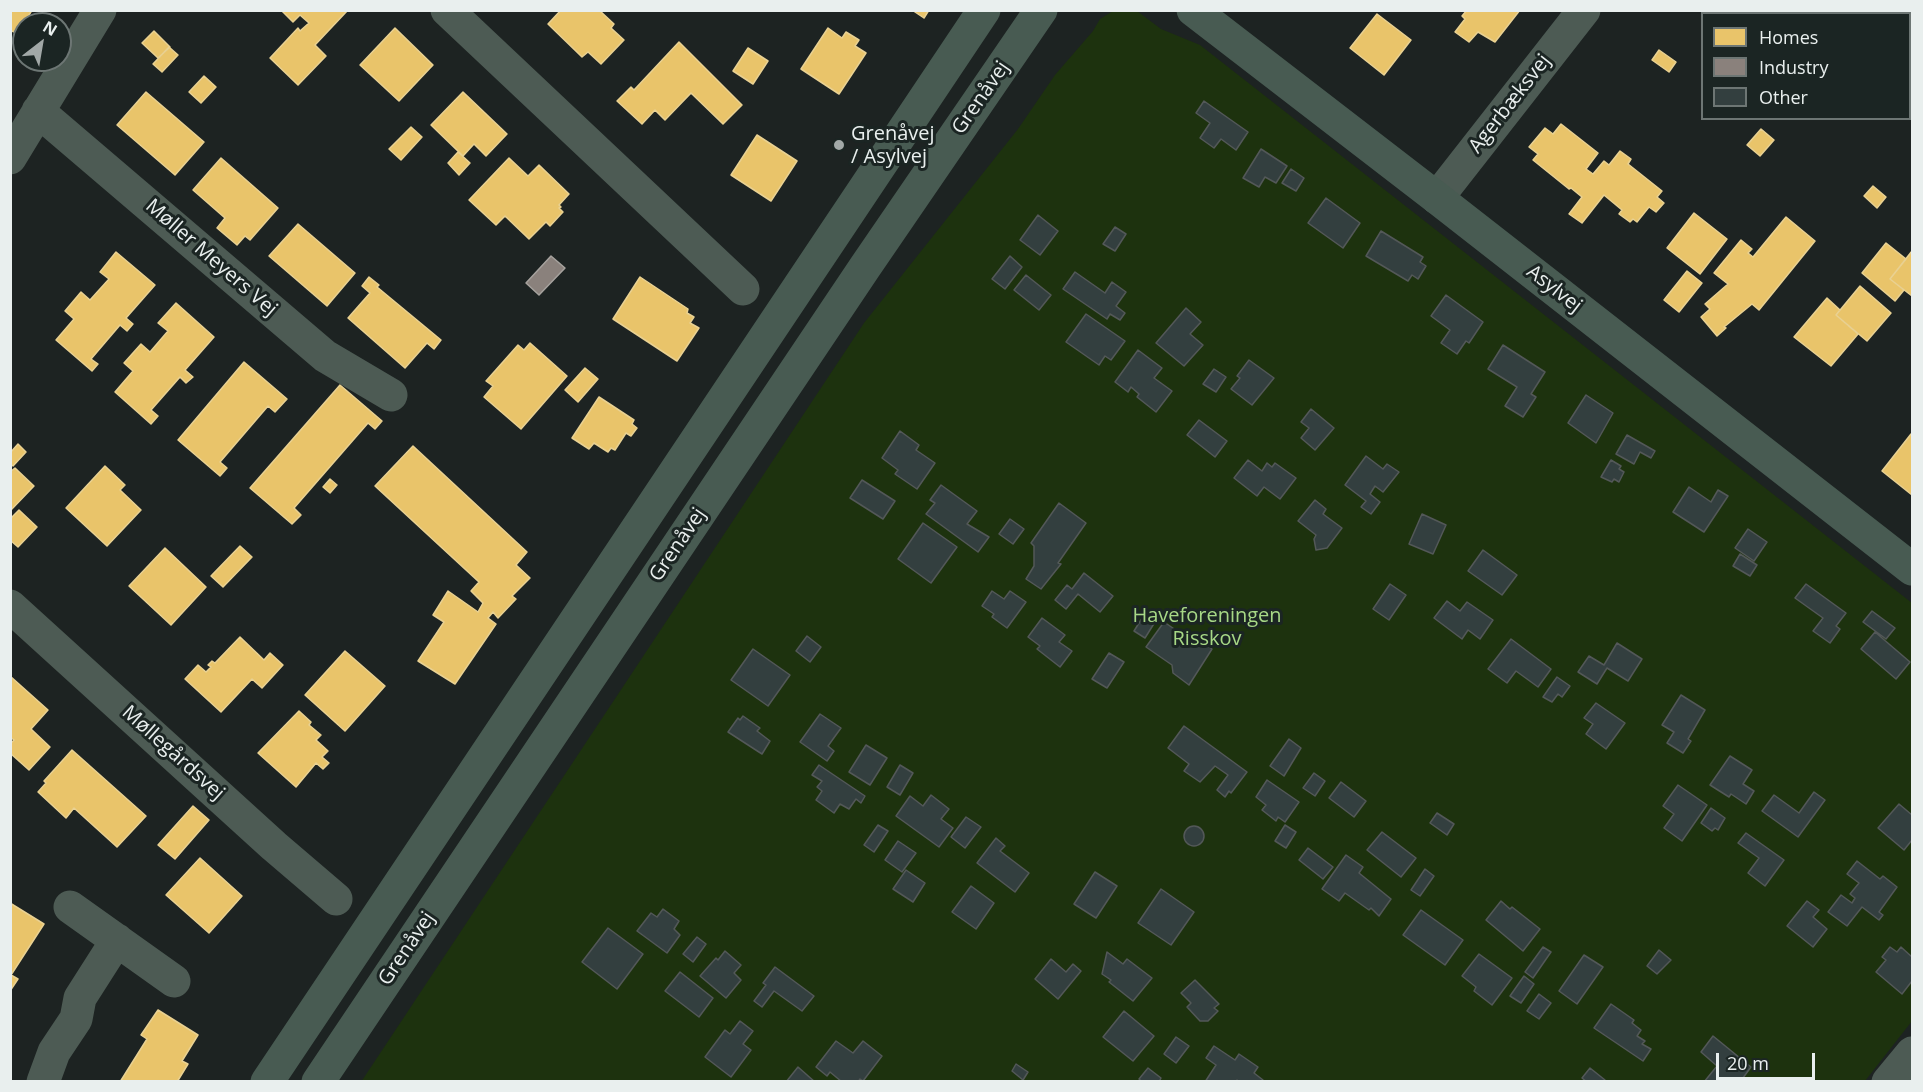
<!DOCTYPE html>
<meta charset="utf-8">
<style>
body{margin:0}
#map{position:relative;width:1923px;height:1092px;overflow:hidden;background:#1d2322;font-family:"Open Sans",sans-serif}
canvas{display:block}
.frame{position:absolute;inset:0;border:12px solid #e9efee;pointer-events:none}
.legend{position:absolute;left:1701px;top:12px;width:210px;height:108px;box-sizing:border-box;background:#1b2523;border:2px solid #6d7674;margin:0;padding:8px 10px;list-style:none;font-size:18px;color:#e9efee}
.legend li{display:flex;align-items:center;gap:12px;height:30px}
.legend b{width:30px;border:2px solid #6d7674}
.north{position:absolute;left:12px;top:12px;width:60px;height:60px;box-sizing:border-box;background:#1b2523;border:2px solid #6d7674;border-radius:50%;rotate:31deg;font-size:16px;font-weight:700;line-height:24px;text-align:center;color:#e9efee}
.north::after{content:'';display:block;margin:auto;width:21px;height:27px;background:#a2a8a7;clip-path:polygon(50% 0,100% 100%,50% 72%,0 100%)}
.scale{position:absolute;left:1716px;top:1053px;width:99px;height:27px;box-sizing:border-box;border:3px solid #e9efee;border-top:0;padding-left:8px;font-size:18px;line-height:21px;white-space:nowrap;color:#e9efee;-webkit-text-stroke:4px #1b2523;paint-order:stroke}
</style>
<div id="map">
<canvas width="1923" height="1092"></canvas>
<div class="frame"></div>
<ul class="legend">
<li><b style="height:16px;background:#e9c46a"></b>Homes</li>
<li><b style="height:16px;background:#8a817c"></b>Industry</li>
<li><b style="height:16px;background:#333f3f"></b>Other</li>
</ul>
<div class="north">N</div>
<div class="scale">20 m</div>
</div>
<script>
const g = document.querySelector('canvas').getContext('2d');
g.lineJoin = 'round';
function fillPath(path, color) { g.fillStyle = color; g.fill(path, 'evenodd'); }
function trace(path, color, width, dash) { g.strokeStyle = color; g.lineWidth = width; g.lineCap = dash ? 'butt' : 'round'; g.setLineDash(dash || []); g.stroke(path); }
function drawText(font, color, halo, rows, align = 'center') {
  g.font = font + ' "Open Sans",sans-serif'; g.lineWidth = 6; g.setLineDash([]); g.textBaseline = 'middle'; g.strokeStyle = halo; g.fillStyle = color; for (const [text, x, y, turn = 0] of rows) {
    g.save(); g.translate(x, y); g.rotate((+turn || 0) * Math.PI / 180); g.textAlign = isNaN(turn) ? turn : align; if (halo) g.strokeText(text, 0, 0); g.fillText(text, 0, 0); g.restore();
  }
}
const green = new Path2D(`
 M1113 11H1137L1161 29 1200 45 1912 603V1021L1865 1081 361 1082 864 323 1018 129 1055 75 1093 31 1100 19Z`);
const homes = new Path2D(`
 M10 10H32L18 34 10 30Z
 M281 10H348L315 45 326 56 298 85 270 58 298 28 300 31 309 23 300 15 293 22Z
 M561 10H599L614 24 611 28 624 40 601 64 588 52 582 57 548 24Z
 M912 10H929L924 18Z
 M1467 10H1520L1495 42 1478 32 1469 42 1455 32 1465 19 1462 16Z
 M1711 10H1778L1776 14H1715Z
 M1377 14 1411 40 1384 75 1350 48Z
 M395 28 433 65 399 101 360 65Z
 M828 28 842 38 846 32 859 40 855 46 866 53 839 94 801 69Z
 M154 31 170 47 158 58 142 43Z
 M679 42 742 105 723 124 691 93 665 120 655 110 642 124 617 101 631 87 634 90Z
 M169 47 178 55 162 72 153 64Z
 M748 48 768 61 753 84 733 71Z
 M1659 50 1676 62 1669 72 1652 60Z
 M204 76 216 87 201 103 189 92Z
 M146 92 204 142 175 175 117 125Z
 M463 92 507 134 486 156 474 144 463 156 431 125Z
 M1561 124 1598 153 1586 169 1593 174 1604 161 1609 165 1620 151 1631 159 1628 164 1662 191 1657 197 1664 203 1656 212 1649 207 1637 222 1633 219 1630 222 1619 214 1622 210 1604 195 1582 223 1569 214 1582 197 1571 188 1569 189 1533 160 1538 154 1529 147 1545 128 1553 134Z
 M411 127 422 137 401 160 389 149Z
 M1761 129 1774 140 1760 156 1747 145Z
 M757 135 797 161 771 201 731 175Z
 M458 152 470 163 459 175 448 163Z
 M221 158 278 208 250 240 245 236 237 245 217 228 225 218 193 190Z
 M509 158 528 176 539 165 569 194 559 205 561 207 559 208 563 212 550 226 546 222 529 239 505 216 496 225 469 200Z
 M1873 186 1886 197 1877 208 1864 196Z
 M1694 213 1727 239 1700 274 1667 248Z
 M1786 217 1815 241 1759 310 1752 304 1724 327 1726 328 1717 336 1701 317 1710 309 1705 304 1728 284 1714 273 1741 240 1752 249 1748 253 1753 257Z
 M298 224 355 273 327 306 269 256Z
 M1886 243 1906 259 1890 279 1904 290 1895 301 1862 273Z
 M1912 251V296L1890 279Z
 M116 252 155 285 126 318 133 324 127 331 120 325 91 359 98 364 92 371 56 340 74 319 65 311 81 292 90 300 109 279 100 272Z
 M1687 271 1702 283 1679 312 1664 300Z
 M369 277 379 285 377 287 441 340 434 349 427 343 405 368 348 318 370 293 362 286Z
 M640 277 688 309 687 313 694 317 690 323 699 328 677 361 613 319Z
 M1860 286 1891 313 1867 341 1836 315Z
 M1827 298 1840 310 1836 315 1858 334 1831 366 1794 337Z
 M176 303 214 337 185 370 193 377 186 383 180 377 151 410 158 416 151 424 115 392 133 371 124 363 141 344 150 352 168 331 158 323Z
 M530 343 567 376 521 429 484 397 493 386 486 381 518 345 524 350Z
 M244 362 287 399 275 412 268 406 220 462 227 468 220 476 178 440Z
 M585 368 598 379 578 402 565 390Z
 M340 385 382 421 375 429 368 423 294 508 301 515 292 524 250 488Z
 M599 397 634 420 632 424 637 428 631 436 626 433 615 450 611 448 608 452 594 443 589 449 572 438Z
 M1911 434 1912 436V495L1882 471Z
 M18 444 26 452 13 466 10 464V453Z
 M413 446 527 552 516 565 530 578 512 596 516 599 498 618 493 612 488 618 496 624 455 684 418 661 444 622 433 615 448 591 478 612 483 603 471 591 479 582 375 486Z
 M105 466 125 485 120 490 141 510 107 546 66 508Z
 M15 468 34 486 10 511V472Z
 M330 479 337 485 330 493 323 487Z
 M19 510 37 527 18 547 10 540V519Z
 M240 546 252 557 223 587 211 576Z
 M165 548 206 587 171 625 129 586Z
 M240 637 264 660 270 653 283 665 262 688 252 679 221 712 185 679 198 665 206 672 211 667 208 665 212 661 215 663Z
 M345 651 385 686 345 731 305 695Z
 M10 676 48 710 31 729 50 747 29 770 10 753V744L14 740 10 737Z
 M299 711 311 722 309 725 321 735 316 740 328 751 322 757 329 763 323 769 316 763 296 787 258 753Z
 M72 750 146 816 117 847 74 808 66 818 38 792 46 783 44 781Z
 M193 806 209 820 175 859 158 845Z
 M200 858 242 896 209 933 166 895Z
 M10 903 44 924 11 975 18 979 10 991Z
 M158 1010 198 1035 182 1061 188 1064 177 1082H120L147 1039 141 1035Z`);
const industry = new Path2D(`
 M551 256 565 268 539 295 526 283Z`);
const building = new Path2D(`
 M1204 101 1248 132 1236 150 1221 139 1214 148 1200 138 1210 123 1196 113Z
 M1261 149 1287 166 1276 183 1265 177 1259 187 1243 178Z
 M1291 169 1304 178 1296 191 1282 183Z
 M1326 198 1360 223 1343 248 1308 223Z
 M1038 215 1058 231 1040 255 1020 240Z
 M1115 227 1126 234 1115 251 1103 244Z
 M1381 231 1423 257 1420 262 1426 266 1418 279 1412 275 1408 281 1366 256Z
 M1010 256 1022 267 1005 289 992 279Z
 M1075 272 1105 293 1112 282 1126 292 1116 306 1125 313 1120 320 1110 314 1107 319 1063 289Z
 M1026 275 1051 295 1039 310 1014 290Z
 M1446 295 1483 322 1469 343 1466 341 1457 354 1441 343 1450 330 1431 316Z
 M1186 308 1201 322 1190 334 1203 345 1184 366 1156 343Z
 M1086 314 1125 341 1111 360 1105 356 1099 365 1066 342Z
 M1503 345 1545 372 1531 394 1536 397 1523 417 1505 406 1517 387 1488 369Z
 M1138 350 1162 368 1154 378 1172 391 1156 412 1137 397 1139 394 1131 387 1128 392 1115 382Z
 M1249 360 1274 378 1252 405 1231 389 1240 378 1237 376Z
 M1214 369 1226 377 1216 392 1203 384Z
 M1586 395 1613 413 1596 443 1568 423Z
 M1311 409 1334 428 1315 450 1301 438 1309 428 1301 422Z
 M1199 420 1227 441 1215 457 1187 435Z
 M900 431 919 445 916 450 935 463 917 489 895 474 898 470 882 458Z
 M1627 435 1655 451 1651 458 1640 452 1634 464 1616 454Z
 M1366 456 1383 469 1387 464 1399 472 1383 492 1375 486 1370 494 1380 502 1371 514 1361 507 1366 501 1345 485Z
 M1248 460 1262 471 1267 463 1272 467 1275 463 1296 478 1280 499 1264 487 1257 496 1234 478Z
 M1611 460 1621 466 1619 469 1624 472 1619 482 1614 479 1612 482 1601 477Z
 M862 480 895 501 883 519 850 498Z
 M941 485 977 511 967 524 989 537 978 552 926 514 935 503 930 500Z
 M1689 487 1711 502 1718 490 1728 496 1704 532 1673 512Z
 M1315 500 1326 509 1323 514 1342 528 1327 548 1316 550 1314 539 1316 535 1298 521Z
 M1059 503 1086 523 1058 563 1061 564 1041 589 1026 579 1034 566V546L1031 543Z
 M1422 514 1446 525 1433 554 1409 544Z
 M1010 519 1024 529 1013 544 999 534Z
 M923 523 957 547 931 583 898 559Z
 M1748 529 1767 542 1754 561 1735 548Z
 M1483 550 1517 575 1502 595 1468 571Z
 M1740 554 1757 565 1750 576 1733 566Z
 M1084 573 1113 596 1100 612 1078 594 1066 609 1055 600 1067 585 1072 589Z
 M1390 584 1406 595 1389 620 1373 609Z
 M1806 584 1846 613 1836 626 1840 629 1830 643 1813 631 1823 618 1795 598Z
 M992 591 1004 599 1010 591 1026 602 1007 628 992 617 994 614 982 606Z
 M1447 601 1460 611 1467 602 1493 620 1480 639 1468 630 1462 639 1434 618Z
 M1872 611 1895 628 1886 639 1863 622Z
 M1144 615 1155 622 1145 638 1134 631Z
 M1042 618 1065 635 1059 642 1072 651 1060 667 1037 649 1040 646 1028 637Z
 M1164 622 1192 641 1195 637 1212 649 1189 685 1173 673 1172 665 1146 647Z
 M1875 632 1910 662 1896 679 1861 649Z
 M807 636 821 647 810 662 796 651Z
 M1511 639 1551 669 1538 687 1516 671 1507 683 1488 669Z
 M1617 643 1642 659 1628 681 1607 668 1597 684 1578 672 1589 656 1604 665Z
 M753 649 790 675 768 706 731 680Z
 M1109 653 1124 662 1107 688 1092 679Z
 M1557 677 1570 686 1562 697 1558 694 1552 702 1543 697Z
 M1681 695 1705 710 1688 739 1691 741 1683 753 1667 743 1674 732 1662 725Z
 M1596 703 1625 723 1606 749 1586 734 1593 724 1584 718Z
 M820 714 841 728 828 746 834 751 827 761 800 742Z
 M743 716 760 728 757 731 770 741 762 754 728 732 738 718 740 720Z
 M1184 726 1247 772 1231 793 1229 791 1225 797 1217 790 1228 775 1215 766 1200 782 1184 771 1189 764 1168 748Z
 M1289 739 1301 748 1284 776 1270 766Z
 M866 745 887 758 870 785 849 772Z
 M1730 756 1752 770 1743 784 1754 791 1746 804 1731 794 1729 797 1710 785Z
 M819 765 865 796 861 803 856 799 849 809 840 804 834 813 816 800 822 791 817 787 822 781 812 775Z
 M900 765 913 773 900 795 887 787Z
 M1314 773 1325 781 1315 796 1303 788Z
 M1267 780 1299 802 1285 822 1278 817 1276 821 1262 810 1266 805 1256 797Z
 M1341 782 1366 801 1354 817 1329 798Z
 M1678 785 1707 805 1682 841 1664 828 1674 814 1663 806Z
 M1814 792 1825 800 1798 837 1762 811 1774 795 1799 813Z
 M931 795 949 809 941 819 953 828 939 847 896 816 910 796 923 806Z
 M1899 804 1912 815V840L1904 850 1878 828Z
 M1711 808 1725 818 1718 830 1715 828 1712 831 1701 823Z
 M1437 813 1454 824 1447 835 1430 823Z
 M966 817 981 827 965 848 951 837Z
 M878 825 888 831 874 852 864 845Z
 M1285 825 1296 832 1286 848 1275 841Z
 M1184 836a10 10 0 1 1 20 0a10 10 0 1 1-20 0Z
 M1382 832 1416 858 1401 877 1367 850Z
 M1746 833 1784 860 1765 886 1748 873 1759 858 1738 843Z
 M996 838 1005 846 1000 851 1029 873 1015 892 977 863Z
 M898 841 916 853 902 872 885 860Z
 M1308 848 1333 867 1323 879 1299 860Z
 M1346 855 1363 867 1359 873 1391 899 1379 916 1371 908 1369 910 1345 893 1339 901 1322 889Z
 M1857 861 1880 879 1883 876 1897 887 1879 912 1883 915 1879 920 1862 907 1847 926 1828 912 1841 895 1852 903 1855 898 1850 894 1859 883 1847 874Z
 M1425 869 1434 876 1420 896 1411 890Z
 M906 870 925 883 913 902 893 889Z
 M1095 872 1117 886 1096 918 1074 904Z
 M971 886 994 903 976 929 952 912Z
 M1161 889 1194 912 1171 945 1138 923Z
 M1501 901 1510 909 1512 907 1540 929 1523 951 1486 920Z
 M1807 901 1819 910 1813 917 1827 929 1813 947 1787 926Z
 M663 909 679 921 674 929 680 935 667 953 637 931 651 913 657 917Z
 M1421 910 1463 940 1445 965 1403 935Z
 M608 928 643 954 617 989 582 962Z
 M697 937 706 944 693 962 683 954Z
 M1543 947 1551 952 1533 978 1525 972Z
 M1890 947 1897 952 1901 947 1912 957V981L1902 994 1876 972 1886 960 1882 957Z
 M1659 950 1671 960 1657 974 1647 966Z
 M725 951 741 965 734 973 741 980 726 998 700 976 716 958 718 960Z
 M1107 952 1123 964 1127 959 1152 978 1133 1001 1109 982 1111 980 1102 974Z
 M1479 954 1512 978 1492 1005 1474 991 1476 987 1462 976Z
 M1584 955 1603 967 1577 1004 1559 991Z
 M1051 959 1066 972 1073 964 1081 971 1058 999 1035 979Z
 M775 967 814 996 802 1011 774 991 762 1007 754 1001 766 985 763 983Z
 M680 972 713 998 699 1017 665 991Z
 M1524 976 1534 984 1521 1003 1510 996Z
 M1195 980 1219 1004 1214 1008 1218 1011 1208 1021H1200L1187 1007 1191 1003 1181 993Z
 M1539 994 1551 1003 1539 1019 1527 1011Z
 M1611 1004 1634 1020 1632 1023 1641 1030 1637 1036 1645 1041 1642 1044 1651 1049 1643 1061 1594 1028Z
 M1124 1011 1154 1036 1133 1061 1103 1037Z
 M740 1021 753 1031 743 1044 751 1050 731 1077 705 1057 725 1030 730 1034Z
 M1713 1036 1751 1067 1740 1082H1704L1717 1066 1701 1052Z
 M1176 1037 1189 1046 1176 1063 1164 1054Z
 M836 1041 853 1053 863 1041 882 1056 863 1081 860 1079 858 1082H842L830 1072 827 1076 816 1067Z
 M1214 1046 1235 1060 1239 1054 1258 1067 1254 1073 1263 1080 1262 1082H1239L1237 1080 1236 1082H1205L1216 1065 1206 1058Z
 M1016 1064 1028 1072 1023 1080 1012 1071Z
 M798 1067 815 1082H786Z
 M1148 1068 1161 1078 1159 1082H1142L1139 1079Z
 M1590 1068 1605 1080 1604 1082H1587L1582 1078Z`);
const street = new Path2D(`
 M447 10 743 289
 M1862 14 1864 10
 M38 111 325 356 391 395
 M10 158 100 10
 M1437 198 1584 10
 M10 606 274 846 336 899
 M70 907 174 981
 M43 1082 54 1052 76 1019 80 998 117 940
 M1888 1082 1912 1053`);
const secondary = new Path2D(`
 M1193 10 1437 198 1912 569
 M267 1082 984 10
 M318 1082 865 267 1041 10`);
const markers = [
 [839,145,6,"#a2a8a7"]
];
const streetNames = [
 ["Grenåvej",981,98,-55],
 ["Agerbæksvej",1510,104,-52],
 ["Møller Meyers Vej",211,258,41],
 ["Asylvej",1554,289,38],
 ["Grenåvej",678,545,-56],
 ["Møllegårdsvej",173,753,42],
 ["Grenåvej",407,949,-56]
];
const poiNames = [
 ["Grenåvej",851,134],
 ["/ Asylvej",851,157]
];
const parkNames = [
 ["Haveforeningen",1207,616],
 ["Risskov",1207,639]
];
fillPath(green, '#1d320e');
fillPath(homes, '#e9c46a');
trace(homes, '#e9d192', 1.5);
fillPath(industry, '#8a817c');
trace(industry, '#a6a29e', 1.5);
fillPath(building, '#333f3f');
trace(building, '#535858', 1.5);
trace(street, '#4d5b54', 33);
trace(secondary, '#485b52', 33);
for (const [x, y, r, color] of markers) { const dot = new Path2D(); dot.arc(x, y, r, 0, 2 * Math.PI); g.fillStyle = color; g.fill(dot); trace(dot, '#1b2523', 2); }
drawText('20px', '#e9efee', '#1b2523', streetNames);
drawText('20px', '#e9efee', '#1b2523', poiNames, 'left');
drawText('20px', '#a7d886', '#1b2523', parkNames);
</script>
